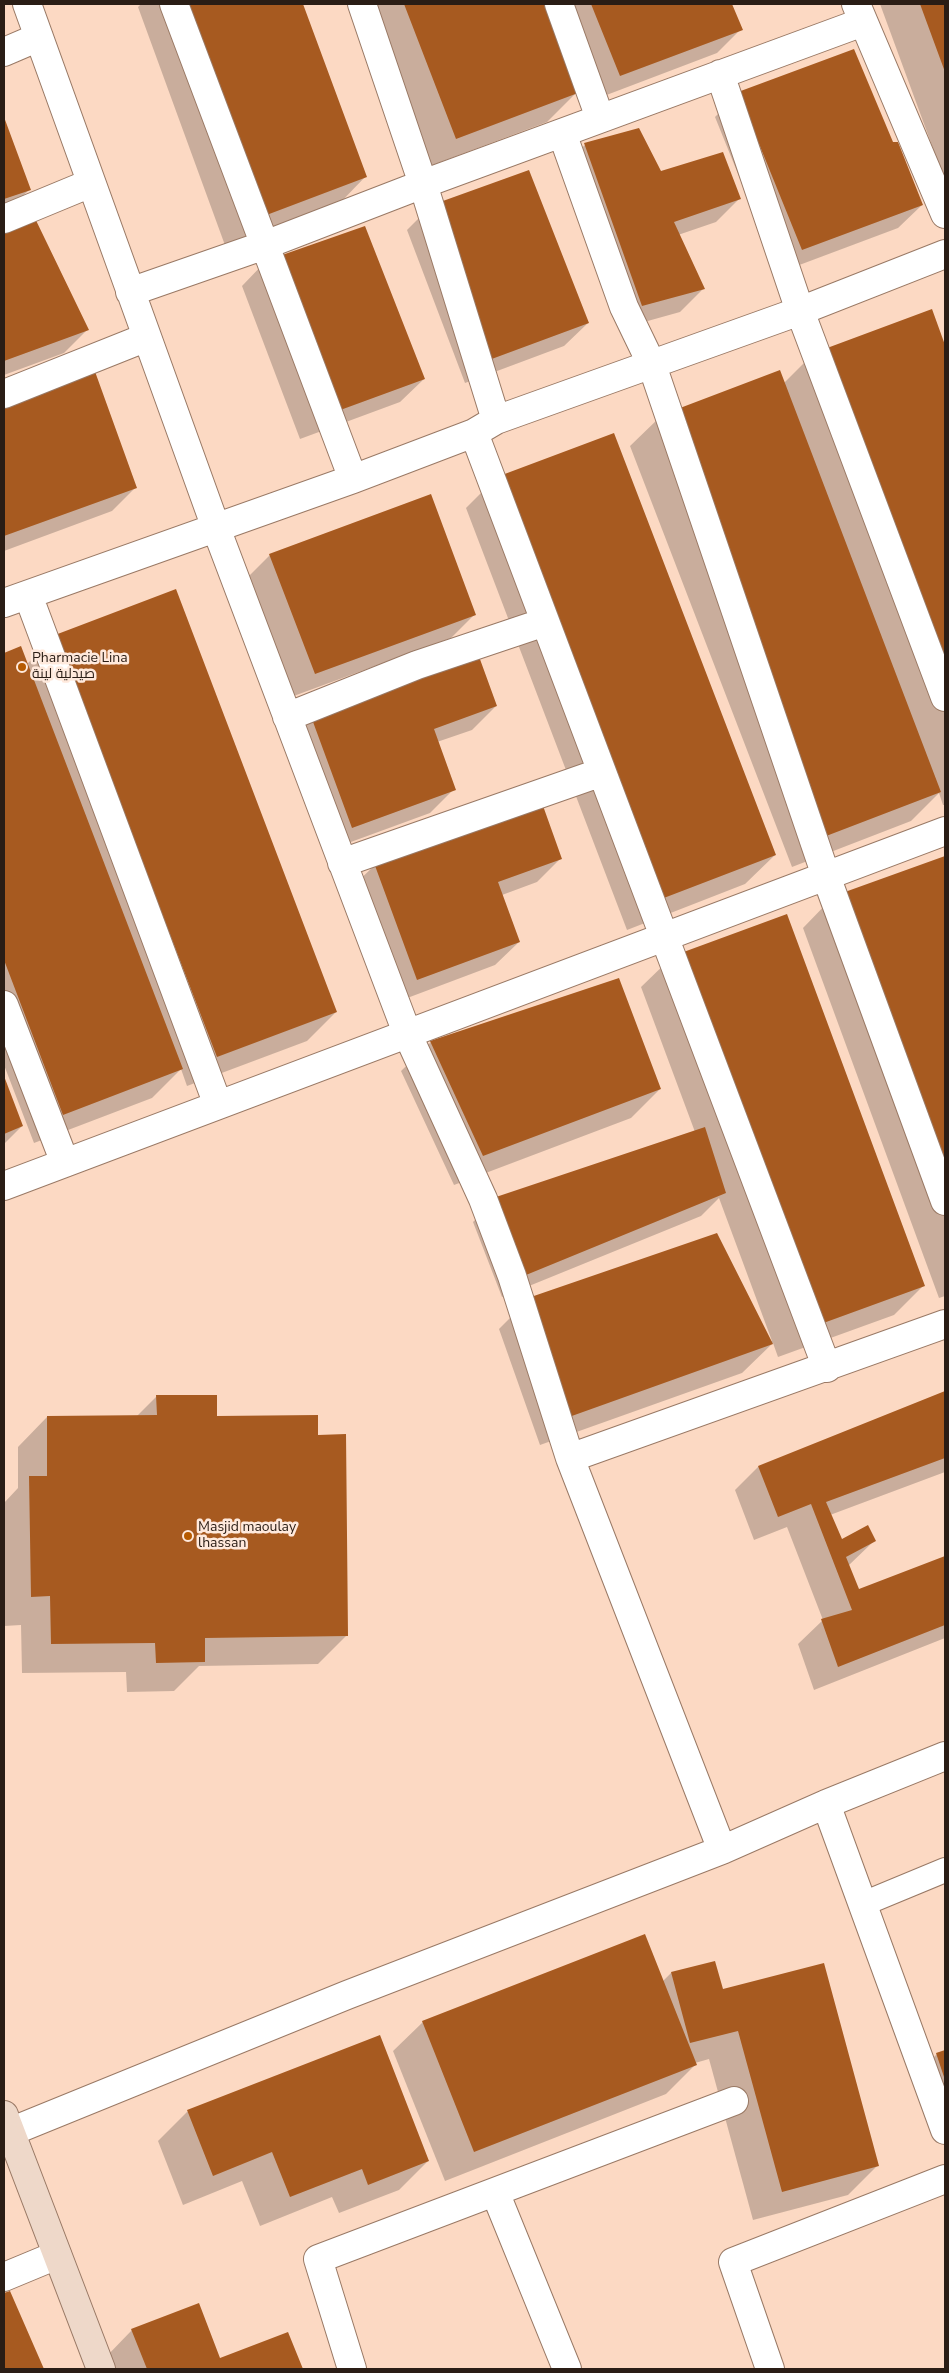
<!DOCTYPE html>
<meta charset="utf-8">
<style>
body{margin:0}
#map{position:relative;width:949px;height:2373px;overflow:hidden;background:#fcd9c3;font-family:"Nunito Sans",sans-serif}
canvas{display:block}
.frame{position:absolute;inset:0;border:5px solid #2a1d15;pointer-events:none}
</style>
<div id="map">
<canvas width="949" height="2373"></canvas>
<div class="frame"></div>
</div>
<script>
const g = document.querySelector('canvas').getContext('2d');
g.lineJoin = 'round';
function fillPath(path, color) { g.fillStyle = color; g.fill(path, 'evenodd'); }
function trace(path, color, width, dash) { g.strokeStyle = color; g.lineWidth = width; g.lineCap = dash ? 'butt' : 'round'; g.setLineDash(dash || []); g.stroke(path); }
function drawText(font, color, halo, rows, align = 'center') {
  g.font = font + ' "Nunito Sans",Cairo,sans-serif'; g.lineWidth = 5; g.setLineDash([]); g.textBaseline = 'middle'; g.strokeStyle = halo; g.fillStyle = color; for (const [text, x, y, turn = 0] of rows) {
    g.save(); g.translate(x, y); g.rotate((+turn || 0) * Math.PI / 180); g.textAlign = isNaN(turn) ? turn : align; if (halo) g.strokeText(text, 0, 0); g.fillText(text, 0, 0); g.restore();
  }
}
const shadow = new Path2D(`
 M141 4H301L366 176 337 206 226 248 138 7Z
 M364 4H545L576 93 547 122 427 167Z
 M559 4H731L741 29 717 53 596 99Z
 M880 4H945V181Z
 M739 93 892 143 922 205 898 228 778 273 715 117Z
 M4 120 30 189 4 214Z
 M585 145 739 199 716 222 678 235 703 289 680 312 619 329 561 168Z
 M430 207 588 323 564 346 465 383 407 230Z
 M4 222 88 329 64 353 4 375Z
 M265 262 424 379 400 402 300 439 242 286Z
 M931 310 945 348V805H943L939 793 911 821 792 867 630 446 660 417 784 383 812 355Z
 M4 400 136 487 112 511 4 551Z
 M495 479 775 855 745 884 627 930 466 508Z
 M270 555 474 615 451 638 291 697 246 579Z
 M56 636 336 1012 307 1041 187 1086 181 1069 152 1098 34 1143 4 1065V654L21 648 27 664Z
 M496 706 472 730 437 742 454 789 430 813 329 850 286 736 310 712Z
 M945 857V1296L939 1298 803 928 832 898Z
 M561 858 537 882 502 895 519 942 495 965 394 1003 351 888 375 865Z
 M671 958 923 1286 894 1315 778 1357 773 1343 742 1373 540 1445 499 1329 529 1299 772 1341 719 1198 701 1216 502 1297 473 1222 497 1198 695 1132 641 987Z
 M431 1042 660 1089 631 1118 454 1185 401 1071Z
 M4 1079 22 1126 4 1144Z
 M945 1393V1472L830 1515 841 1541H874L848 1566 858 1591 945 1557V1638L814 1690 798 1644 823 1620 787 1527 754 1540 735 1490 758 1467Z
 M157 1396 215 1417 316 1436 347 1635 318 1664 199 1666 174 1691 127 1692 126 1672 22 1673 21 1625 4 1626V1503L18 1488V1447L47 1417 137 1416Z
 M714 1962 722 1991 877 2166 848 2195 753 2220 709 2059 695 2063V2065L666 2094 445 2181 393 2051 423 2022 662 1982 671 1973Z
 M379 2036 428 2161 399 2190 339 2213 332 2197 260 2226 242 2181 183 2205 158 2141 187 2112Z
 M945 2051V2123L920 2071 937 2054Z
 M9 2292 42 2369H4V2295Z
 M132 2330 219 2360 287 2334 301 2369H107L103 2360Z`);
const building = new Path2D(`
 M176 4H303L367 177 256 219Z
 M404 4H546L578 93 456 139Z
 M591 4H732L743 30 620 76Z
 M920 4H945V72Z
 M854 49 893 142H898L923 205 802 250 738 92Z
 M4 117 31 190 4 199Z
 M639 128 661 171 723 152 741 199 674 222 705 289 642 306 584 143Z
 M529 170 589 323 489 360 429 206Z
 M30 208 89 330 4 361V221Z
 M365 226 425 379 324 416 265 261Z
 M932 309 945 345V705L811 354Z
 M93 366 137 488 4 536V399Z
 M780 370 941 792 821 838 659 416Z
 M614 433 776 855 656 901 494 478Z
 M431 494 476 615 315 674 269 554Z
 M176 589 337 1012 217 1057 55 635Z
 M21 646 183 1069 63 1115 4 960V653Z
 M477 651 497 706 434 729 456 790 352 828 309 711Z
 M542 803 562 859 498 882 520 942 417 980 374 863Z
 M945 856V1206L831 897Z
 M787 914 925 1286 807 1329 670 957Z
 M619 978 661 1089 483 1156 430 1041Z
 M4 1076 23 1126 4 1134Z
 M705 1127 726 1193 526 1275 496 1197Z
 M717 1233 773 1344 569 1417 528 1298Z
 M945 1391V1458L826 1502 842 1539 868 1525 876 1541 846 1557 859 1589 945 1556V1625L838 1667 821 1619 852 1610 811 1504 778 1517 758 1466Z
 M156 1395H217V1416L318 1415V1435L346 1434 348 1636 205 1638V1662L156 1663 155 1643 51 1644 50 1596 31 1597 29 1476H47V1416L157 1415Z
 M645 1934 697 2065 474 2152 422 2021Z
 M715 1961 723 1989 824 1963 879 2166 782 2192 738 2031 690 2043 671 1972Z
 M380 2035 429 2161 368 2185 362 2169 290 2197 272 2152 213 2176 187 2110Z
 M945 2050V2080L936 2053Z
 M10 2291 44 2369H4V2293Z
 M199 2303 220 2358 288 2332 303 2369H147L131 2329Z`);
const lane = new Path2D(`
 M863 1904 945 1870`);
const street = new Path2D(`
 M27 4 216 528 407 1033 483 1199 512 1276 570 1458 722 1850
 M174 4 353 479
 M362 4 423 184 496 420
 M559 4 600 118
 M856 4 945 214
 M4 52 39 37
 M720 74 800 311 945 697
 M562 133 624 307 652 365 826 876 945 1201
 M4 219 91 183
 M130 292 265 245 423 184 863 22
 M4 394 147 337
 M474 433 827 1368
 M28 595 218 1105
 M4 603 353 479 474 433 496 420 800 311 945 254
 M287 717 417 665 545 622
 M342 863 602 772
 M4 1005 65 1163
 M4 1186 945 831
 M570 1458 945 1324
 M826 1804 945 2130
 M10 2132 347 1995 722 1850 826 1804 945 1756
 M495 2192 567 2369
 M4 2277 57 2255
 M352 2369 318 2259 734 2101
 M770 2369 733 2262 945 2179`);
const secondary = new Path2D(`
 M4 2115 101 2369`);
const markers = [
 [22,667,5,"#b65a00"],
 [188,1536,5,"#b65a00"]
];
const poiNames = [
 ["Pharmacie Lina",32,659],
 ["صيدلية لينة",32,675],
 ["Masjid maoulay",198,1528],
 ["lhassan",198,1544]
];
fillPath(shadow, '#0003');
fillPath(building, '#a75a20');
trace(lane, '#997965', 26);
trace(street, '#997965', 30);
trace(secondary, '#997965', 30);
trace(lane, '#fff', 24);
trace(street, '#fff', 28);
trace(secondary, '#eed8c9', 28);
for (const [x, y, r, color] of markers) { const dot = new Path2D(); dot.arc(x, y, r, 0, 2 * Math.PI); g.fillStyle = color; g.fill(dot); trace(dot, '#ffe9dc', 2); }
drawText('14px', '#2a1d15', '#ffe9dc', poiNames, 'left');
</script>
